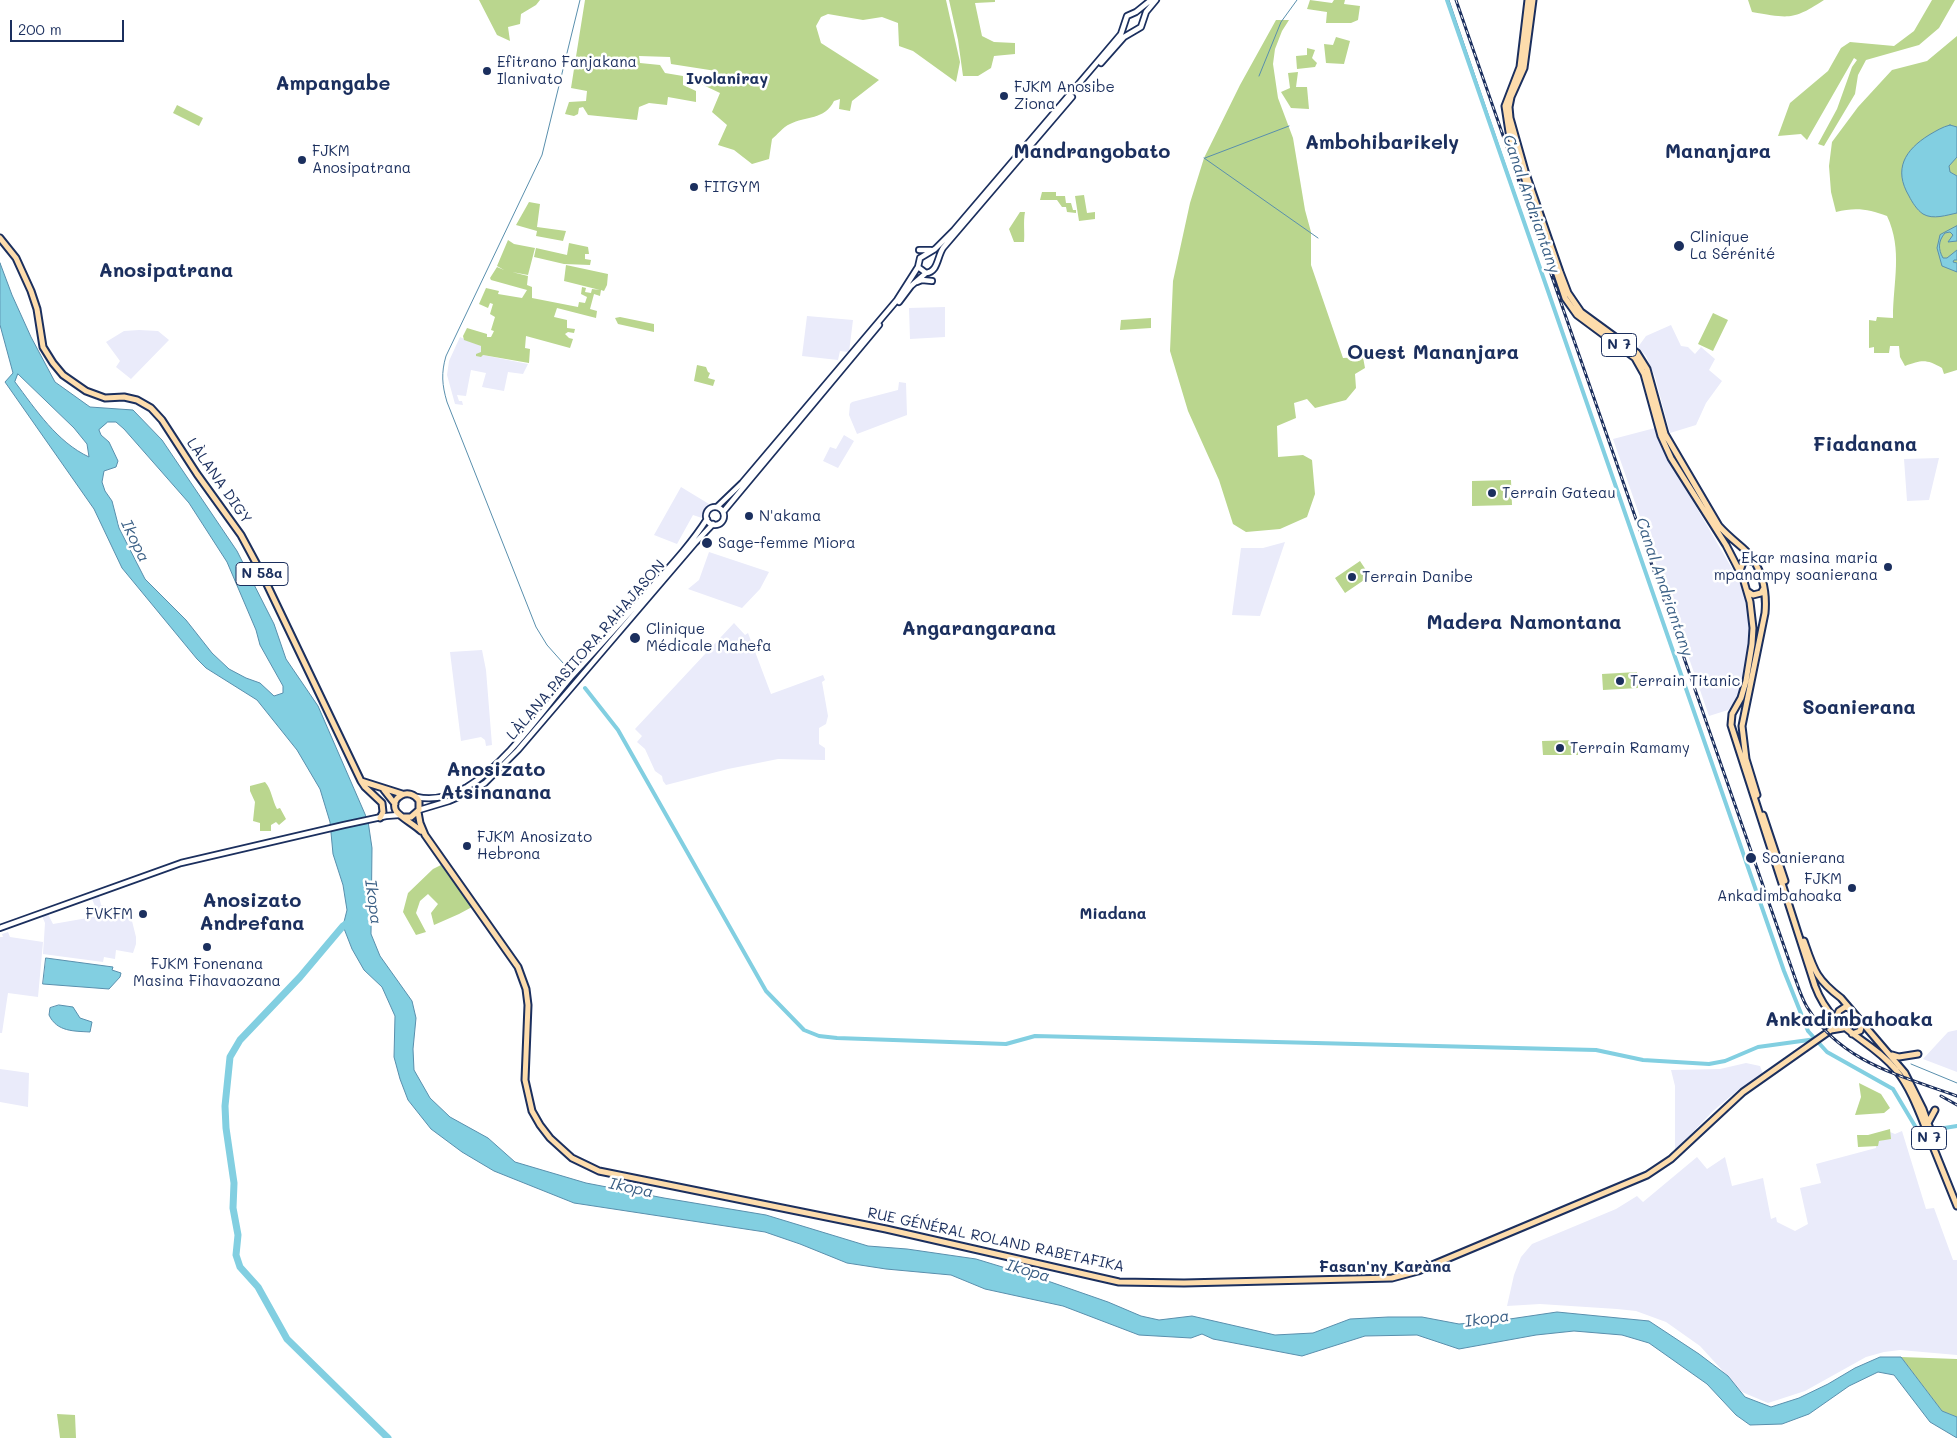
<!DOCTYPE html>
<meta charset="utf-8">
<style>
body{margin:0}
#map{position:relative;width:1957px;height:1438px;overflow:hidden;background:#fff;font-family:Mali,sans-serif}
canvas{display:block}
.scale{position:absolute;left:10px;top:20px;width:114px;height:22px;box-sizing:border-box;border:2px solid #1b2f5e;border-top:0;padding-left:6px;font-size:15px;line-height:18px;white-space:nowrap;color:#1b2f5e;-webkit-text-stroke:4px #fff;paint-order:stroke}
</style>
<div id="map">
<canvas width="1957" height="1438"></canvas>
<div class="scale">200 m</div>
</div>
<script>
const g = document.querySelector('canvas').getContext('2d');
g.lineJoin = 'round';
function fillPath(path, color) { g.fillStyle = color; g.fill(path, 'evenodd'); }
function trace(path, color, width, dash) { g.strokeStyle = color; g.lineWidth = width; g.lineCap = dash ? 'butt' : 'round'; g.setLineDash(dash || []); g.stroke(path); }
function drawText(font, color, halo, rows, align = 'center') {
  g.font = font + ' Mali,sans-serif'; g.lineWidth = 5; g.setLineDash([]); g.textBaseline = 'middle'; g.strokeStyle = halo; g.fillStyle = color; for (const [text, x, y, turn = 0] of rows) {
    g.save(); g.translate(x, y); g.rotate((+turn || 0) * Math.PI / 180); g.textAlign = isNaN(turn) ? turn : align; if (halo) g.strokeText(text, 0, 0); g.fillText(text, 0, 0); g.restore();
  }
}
const built = new Path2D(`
 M945 307V337L910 339 909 308Z
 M807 316 853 320 849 352 840 351 838 360 802 356Z
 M1671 325 1681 346 1688 347 1695 354 1701 347 1715 359 1709 370 1722 381 1706 403 1696 425 1670 433 1655 377 1646 356 1638 347 1646 336Z
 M139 330 158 331 169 340 131 379 116 367 120 361 106 342 124 331Z
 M460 337 481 346V353L483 355 528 364 523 374 508 372 504 391 482 387 486 373 471 370 466 396 457 395 459 401H462L463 405 455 404 447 375 449 361Z
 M899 382 906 383 907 415 857 434 849 415 850 404 852 402 898 390Z
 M1655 428 1684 486 1741 584 1748 608 1750 638 1744 677 1738 699 1728 710 1709 716 1613 439Z
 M844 435 854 441 838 468 823 461 830 447 836 449Z
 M1939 458 1929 500 1907 501 1904 459Z
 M681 487 709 504 702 518 693 515 677 544 654 535Z
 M1285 542 1260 616 1232 615 1241 548H1263Z
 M709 552 769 572 760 589 742 608 688 589 699 580Z
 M734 623 745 635 748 633 771 694 823 675 825 680 822 682 828 716 826 724 819 728V744L825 748V760L778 759 728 769 666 785 663 781 662 776 655 771 645 749 637 742 642 736 635 729Z
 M482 650 486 670 492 745 486 746 485 740 481 737 461 741 450 652Z
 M99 896 101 905 120 910 129 909 136 937V944L133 953 116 950 115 959 104 957 103 962 43 954 45 923 42 916 48 914 53 924 99 916 92 899Z
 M8 932 10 937 43 942 38 997 8 993 2 1033H0V937H3L2 934Z
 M1957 1030V1072L1923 1059 1948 1032Z
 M1746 1063 1760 1066 1763 1074 1738 1090 1713 1111 1675 1151V1086L1671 1070 1720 1069Z
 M0 1069 29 1073 28 1107 0 1102Z
 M1902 1131 1926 1209 1934 1208 1953 1260H1957V1355L1900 1350 1884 1352 1866 1357 1805 1391 1768 1403 1742 1392 1700 1346 1666 1322 1636 1311 1617 1309 1540 1304 1507 1306 1514 1275 1521 1257 1532 1244 1616 1209 1637 1196 1643 1202 1697 1157 1707 1169 1725 1157 1732 1186 1763 1178 1771 1219 1776 1217 1777 1222 1795 1231 1808 1224 1800 1188 1821 1183 1816 1164 1876 1148V1142L1887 1139 1890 1132 1895 1134Z`);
const green = new Path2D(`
 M479 0H540L536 5 521 14 520 24 508 27 510 41 497 35Z
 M585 0H946L960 62 956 82 913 51 899 46 898 23 882 17 863 20 828 14 821 17 816 26 821 43 879 80 852 101 850 111 839 109 840 99 834 101C825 120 805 116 790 124 783 127 777 135 772 139L769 159 752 164 734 150 718 145 727 125 712 112 720 93 701 84 702 77H717L716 71 671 64 670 57 639 56 640 63 660 65 665 73 683 76V85L696 91V102L668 97 667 105 649 103 639 107 637 120 588 115 583 107 579 108 578 114 574 116 565 114 569 102 586 101 587 91 571 88Z
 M949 0H995V2L975 3 982 36 994 42 1015 43V54L994 56 991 68 978 76H963L958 40Z
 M1310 0 1332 3 1334 0H1345L1344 4 1360 6 1358 20 1351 23H1326L1327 12 1307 9Z
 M1748 0H1824C1792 21 1789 18 1752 12Z
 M1932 0H1955L1939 28 1919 45 1866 60 1858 75 1855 94 1824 146 1818 144 1837 109 1852 67 1857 60 1854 58 1807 140 1801 134 1778 136 1790 103 1828 71 1841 48 1850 42 1894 46 1914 31Z
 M1276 20H1289L1282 31 1275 49 1273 64 1278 98 1293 138 1305 210 1311 232V265L1343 358 1363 357 1365 368 1355 374 1356 388 1346 400 1315 408 1307 399 1294 403 1296 418 1277 426 1278 457 1303 455 1312 460 1315 494 1307 517 1280 529 1246 532 1233 524 1219 480 1188 411 1170 351 1173 281 1190 203 1204 158 1240 85Z
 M1957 36V370L1944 374 1942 368C1926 359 1922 360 1905 366L1900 357 1899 346H1890L1889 353H1874V347L1869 348V320L1876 321 1877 317 1893 318C1893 282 1903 250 1887 216 1869 209 1855 207 1836 212L1831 192 1829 166 1832 142 1858 107 1892 70 1927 61Z
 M1336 37 1350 41 1344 64 1326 63 1324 44 1333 45Z
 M1307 48 1315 50 1312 58 1317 63 1315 67 1297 69 1296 56 1307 55Z
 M1298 72 1296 87H1307L1309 109 1291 108 1281 92 1290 88 1288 73Z
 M177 105 203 118 199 126 173 113Z
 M1042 192H1056V196H1065L1066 203H1071L1073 210H1076V213L1067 212 1066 207H1062L1057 200H1040Z
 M1084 195 1087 213 1095 212V219L1079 221 1075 196Z
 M529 202 540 204 537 227 566 231 563 241 536 236 537 231 516 225Z
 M1020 212H1025C1023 222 1025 233 1024 242H1014L1009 229Z
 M508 240 514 244 535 248 528 275 512 272 528 276 527 285 532 287V298L578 307 579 302 585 303 587 297 581 294 582 287 586 288 585 292 591 293 592 289 600 290 564 281 566 265 608 274 607 285 604 291 601 290 600 296 594 294 590 309 597 311 596 318 557 308 554 317 567 320V328L575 329 574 333 568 332 565 334 569 338 573 339 570 348 526 336 525 348 530 349 529 363 483 355 481 357 476 356V354L481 352V346L464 340 463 336 467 328 487 334V337H491L494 331 491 330 495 317 490 314 493 304 490 303 488 308 479 304 486 288 499 291 498 294 522 298 527 290 491 280 490 278 497 267 504 270 497 266Z
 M569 243 588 247 589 254H585V259L591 260 590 265 564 264 534 257 536 248 567 255Z
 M1713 313 1728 320 1713 351 1698 344Z
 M620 317 654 324V332L618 324 615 318Z
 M1151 318V328L1120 330 1121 320Z
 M697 365 706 367 708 372 710 373 708 378 715 380 713 386 694 381Z
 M1511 480 1512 505 1472 506V481Z
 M1360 561 1370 576 1345 593 1335 578Z
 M1637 672 1638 688 1603 690 1602 674Z
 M1577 740 1578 755H1543L1542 741Z
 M265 782C272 790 272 800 277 809L280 808 286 819 279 825 276 822 271 825V831H260V823L253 821 255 802 250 791V786Z
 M441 865 472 907 459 914 434 925 431 913 438 904 428 894 420 901 416 913 426 932 416 935 403 912 408 893 433 869Z
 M1859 1083 1881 1094 1890 1108 1884 1113 1855 1115 1861 1097Z
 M1890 1129 1891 1139 1879 1141 1878 1146 1858 1147 1857 1135H1868Z
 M1901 1357 1957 1359V1417L1942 1411Z
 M57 1414 75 1415 76 1438H60Z`);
const water = new Path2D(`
 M1950 125 1957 127V157L1949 166 1950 172 1957 176V213C1947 215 1933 220 1923 214 1917 210 1912 202 1909 196 1893 169 1905 150 1929 135 1936 131 1942 127 1950 125Z
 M1957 226V241L1948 242 1953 235 1950 232 1945 233C1938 241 1938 249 1943 258H1947L1957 250V260H1954L1953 262 1957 263V272L1942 266 1937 248 1940 235Z
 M0 263 12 295 31 337 55 382 90 407 133 410 162 440 237 551 274 624 286 659 318 706 368 821 372 848 371 934 380 956 412 1001 416 1018 413 1049 414 1070 430 1098 450 1117 488 1138 515 1162 586 1183 664 1198 766 1215 868 1246 907 1249 976 1259 1042 1279 1108 1302 1141 1316 1159 1320 1192 1316 1275 1335 1313 1333 1350 1319 1388 1317H1422L1459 1324 1503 1320 1557 1312 1649 1321 1699 1354 1728 1376 1745 1397 1771 1407 1799 1398 1828 1384 1855 1368 1880 1357H1901L1942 1411 1957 1417V1438L1930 1422 1894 1375 1878 1372 1849 1386 1809 1414 1782 1424 1750 1425 1736 1415 1707 1384 1649 1343 1622 1335 1574 1331 1536 1335 1459 1349 1417 1335 1365 1336 1302 1356 1213 1339 1202 1334 1191 1338 1139 1335 1063 1306 985 1289 951 1275 886 1269 847 1263 800 1244 765 1232 574 1203 494 1171 462 1152 431 1129 408 1100 400 1079 394 1057 395 1016 382 987 364 970 352 949 343 926 347 910 343 885 333 854 330 822 320 789 297 750 257 700 206 668 197 659 122 568 94 509 5 382 13 373 0 325ZM18 374 74 428 87 444 89 457C57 442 36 410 15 382ZM108 422H116L124 429 189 503 227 562 256 630 260 645 283 686V693L274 696 260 683 246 678 229 669 212 653 186 620 145 579 119 528 112 501 105 491 102 482 104 471 116 467 118 461 109 442 101 435 99 430Z
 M46 958 113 967 112 970 121 973 120 977 109 989 43 984Z
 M59 1005 73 1007 80 1018 92 1022 90 1032C74 1031 57 1032 49 1015L50 1008Z`);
const stream = new Path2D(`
 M1449 0 1578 377
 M1259 76 1281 22 1297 0
 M1204 158 1318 238
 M1205 158 1289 126
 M572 673 547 645 536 627 447 402C442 385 441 373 446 356L542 155 580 0
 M1911 1064 1957 1083`);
const canal = new Path2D(`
 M1447 0 1784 971 1808 1031 1827 1052 1893 1089 1915 1126 1919 1131 1924 1132
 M585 688 618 730 766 991 804 1030 819 1036 837 1038 1006 1044 1035 1036 1596 1050 1643 1060 1709 1064 1725 1061 1758 1047 1816 1039
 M1938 1129 1957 1126`);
const river = new Path2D(`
 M350 921 343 926 300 977 240 1040 230 1057 225 1106 226 1128 234 1183 233 1208 238 1235 236 1255 240 1267 258 1287 287 1339 388 1438`);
const secondary = new Path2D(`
 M1101 63 1124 37 1141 27 1146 12 1156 0
 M919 250H931
 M918 267 926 273C938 272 937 257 943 248L1072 97
 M917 282 922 280 932 281
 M899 302 911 286 926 273
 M717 507 742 483 897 300 918 267 920 258 935 249 954 230 1099 60 1121 34 1127 16 1136 12 1151 0
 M706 516a9 9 0 1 1 18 0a9 9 0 1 1-18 0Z
 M723 512 879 325
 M417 797C435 801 451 796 467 787 507 763 541 712 571 677 600 645 629 614 657 581 675 561 693 541 707 519
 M419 810 449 801 472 791 485 783 518 750 695 543 713 524
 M0 928 181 863 344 825 386 816 399 815`);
const primary = new Path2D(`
 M1528 0 1520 67 1505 106 1509 132 1565 298 1577 315 1635 358 1644 374 1661 436 1671 458 1726 545 1743 578 1750 602 1753 628 1752 644 1746 681 1741 698 1732 714 1731 725 1815 986C1832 1032 1869 1037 1896 1070 1912 1090 1920 1115 1930 1139 1939 1161 1948 1184 1957 1206
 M1533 0 1524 68 1511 97 1509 107 1510 118 1525 171 1560 272 1568 293 1581 312 1637 353 1647 369 1665 434 1719 526C1727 535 1736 542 1745 550 1762 566 1767 591 1765 613L1742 726 1746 759 1757 795
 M0 238 16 258 31 291 37 309 43 347 53 363 63 375 86 391 105 398 124 397 137 400 151 408 162 420 197 474 241 535 262 574 361 781 365 787 382 803 383 812 380 818
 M1740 571 1743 562 1748 560 1754 562
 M1747 591 1753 595 1761 593 1764 588
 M361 781 402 794
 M384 790 395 804
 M418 812 420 823 425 835 518 967 526 989 528 1005 525 1080 532 1111 540 1125 550 1138 572 1158 599 1171 886 1229 1119 1282 1184 1283 1392 1278 1418 1271 1647 1175 1671 1159 1743 1092 1831 1030 1843 1028
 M1763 815 1785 881
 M403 817H411L419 810V801C410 786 389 797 396 811 400 817 415 825 421 831
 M1804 941C1814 970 1816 979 1841 998L1905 1073 1923 1109 1934 1140
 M1831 1030 1839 1011 1845 1007 1849 1008
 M1852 1034 1860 1031 1862 1024
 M1892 1055 1899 1057 1918 1054
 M1928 1123 1935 1110`);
const rail = new Path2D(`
 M1456 0 1794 975C1798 986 1801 997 1807 1007 1842 1063 1899 1075 1957 1096
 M1941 1096 1957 1105`);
const markers = [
 [487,71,5,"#1b2f5e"],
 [1004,96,5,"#1b2f5e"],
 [302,160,5,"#1b2f5e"],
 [694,187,5,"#1b2f5e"],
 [1679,246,6,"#1b2f5e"],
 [1492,493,5,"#1b2f5e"],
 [749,516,5,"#1b2f5e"],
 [707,543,6,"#1b2f5e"],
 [1888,567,5,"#1b2f5e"],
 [1352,577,5,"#1b2f5e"],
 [635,638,6,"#1b2f5e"],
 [1620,681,5,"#1b2f5e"],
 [1560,748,5,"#1b2f5e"],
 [467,846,5,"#1b2f5e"],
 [1751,858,6,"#1b2f5e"],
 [1852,888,5,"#1b2f5e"],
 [143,914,5,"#1b2f5e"],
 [207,947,5,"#1b2f5e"]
];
const shields = [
 [1619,345,35],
 [262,574,52],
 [1929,1138,35]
];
const shieldNames = [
 ["N 7",1619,345],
 ["N 58a",262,574],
 ["N 7",1929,1138]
];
const poiNames = [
 ["Efitrano Fanjakana",497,62],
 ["Ilanivato",497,79],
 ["FJKM Anosibe",1014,87],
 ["Ziona",1014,104],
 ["FJKM",312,151],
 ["Anosipatrana",312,168],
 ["FITGYM",704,187],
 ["Clinique",1690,237],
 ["La Sérénité",1690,254],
 ["Terrain Gateau",1502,493],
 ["N'akama",759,516],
 ["Sage-femme Miora",718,543],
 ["Ekar masina maria",1878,558,"right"],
 ["mpanampy soanierana",1878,575,"right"],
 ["Terrain Danibe",1362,577],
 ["Clinique",646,629],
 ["Médicale Mahefa",646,646],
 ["Terrain Titanic",1630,681],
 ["Terrain Ramamy",1570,748],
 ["FJKM Anosizato",477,837],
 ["Hebrona",477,854],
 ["Soanierana",1762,858],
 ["FJKM",1842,879,"right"],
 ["Ankadimbahoaka",1842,896,"right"],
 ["FVKFM",133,914,"right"],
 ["FJKM Fonenana",207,964,"center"],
 ["Masina Fihavaozana",207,981,"center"]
];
const streetNames = [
 ["LÀLANA DIGY",219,481,55],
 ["LÀLANA PASITORA RAHAJASON",586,650,-49],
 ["RUE GÉNÉRAL ROLAND RABETAFIKA",996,1240,12]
];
const neighbourhoodNames = [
 ["Ivolaniray",727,79],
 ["Miadana",1113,914],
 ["Fasan'ny Karàna",1385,1267]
];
const waterNames = [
 ["Canal Andriantany",1531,204,71],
 ["Ikopa",135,541,64],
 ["Canal Andriantany",1664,587,71],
 ["Ikopa",373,902,82],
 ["Ikopa",631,1188,12],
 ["Ikopa",1028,1271,16],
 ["Ikopa",1487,1319,-8]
];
const districtNames = [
 ["Ampangabe",333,84],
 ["Ambohibarikely",1382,143],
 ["Mandrangobato",1092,152],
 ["Mananjara",1718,152],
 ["Anosipatrana",166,271],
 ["Ouest Mananjara",1433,353],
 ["Fiadanana",1865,445],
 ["Madera Namontana",1524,623],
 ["Angarangarana",979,629],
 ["Soanierana",1859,708],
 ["Anosizato",496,770],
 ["Atsinanana",496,793],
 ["Anosizato",252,901],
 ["Andrefana",252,924],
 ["Ankadimbahoaka",1849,1020]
];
fillPath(built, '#eaebfa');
fillPath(green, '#bad68e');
fillPath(water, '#82cfe1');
trace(water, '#598fad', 1);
trace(stream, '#598fad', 1);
trace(canal, '#82cfe1', 4);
trace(river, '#82cfe1', 7);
trace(secondary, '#1b2f5e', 8);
trace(primary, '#1b2f5e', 9);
trace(secondary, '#fff', 4.5);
trace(primary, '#fddcac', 5);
trace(rail, '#1b2f5e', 3);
trace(rail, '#fff', 1, [4]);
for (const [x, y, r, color] of markers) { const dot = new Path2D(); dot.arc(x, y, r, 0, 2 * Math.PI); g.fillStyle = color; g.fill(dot); trace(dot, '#fff', 2); }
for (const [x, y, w] of shields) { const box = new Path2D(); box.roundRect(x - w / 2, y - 11.5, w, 23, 4); g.fillStyle = '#fff'; g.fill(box); trace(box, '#1b2f5e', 1); }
drawText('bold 14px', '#1b2f5e', null, shieldNames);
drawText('15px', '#1b2f5e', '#fff', poiNames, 'left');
drawText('15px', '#1b2f5e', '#fff', streetNames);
drawText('bold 16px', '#1b2f5e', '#fff', neighbourhoodNames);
drawText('italic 16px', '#3a5f85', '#fff', waterNames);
drawText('bold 20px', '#1b2f5e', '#fff', districtNames);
</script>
